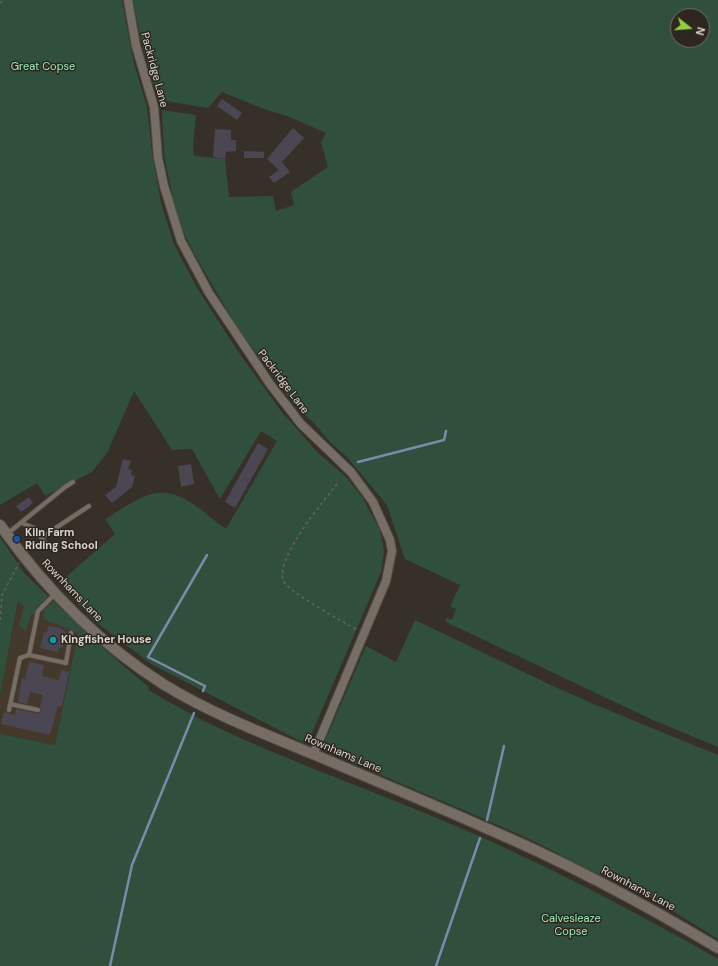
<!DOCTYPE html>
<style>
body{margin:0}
#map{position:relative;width:718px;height:966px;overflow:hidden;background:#373028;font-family:"DM Sans",sans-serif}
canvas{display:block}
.north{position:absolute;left:670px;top:8px;width:40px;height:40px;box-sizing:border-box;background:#2d261e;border:1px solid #726c65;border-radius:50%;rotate:107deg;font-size:11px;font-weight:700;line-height:16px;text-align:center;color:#d9d5d0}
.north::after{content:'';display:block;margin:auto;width:14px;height:18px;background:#90cd41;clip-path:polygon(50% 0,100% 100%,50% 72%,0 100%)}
</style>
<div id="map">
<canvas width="718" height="966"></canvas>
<div class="north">N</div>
</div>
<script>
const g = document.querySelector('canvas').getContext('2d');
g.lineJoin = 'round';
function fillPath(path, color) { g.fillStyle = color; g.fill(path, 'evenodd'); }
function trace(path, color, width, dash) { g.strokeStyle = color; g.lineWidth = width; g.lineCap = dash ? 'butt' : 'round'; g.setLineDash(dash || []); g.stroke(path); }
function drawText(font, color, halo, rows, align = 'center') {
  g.font = font + ' "DM Sans",sans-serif'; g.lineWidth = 3; g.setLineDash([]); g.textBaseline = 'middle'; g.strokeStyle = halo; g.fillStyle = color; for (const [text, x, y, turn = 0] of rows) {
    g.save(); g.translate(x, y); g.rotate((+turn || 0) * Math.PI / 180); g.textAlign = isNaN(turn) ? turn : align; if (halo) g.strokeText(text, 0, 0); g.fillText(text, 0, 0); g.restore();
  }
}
const built = new Path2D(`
 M24 573 79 627 55 745 0 734V696Z`);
const green = new Path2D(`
 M0 0H122L134 64 147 107 152 153 161 203 174 244 197 288 237 350 281 411 317 452 345 476 362 497 380 530 384 551 381 572 309 740 304 743 151 664 92 619 59 583 115 534 105 519C119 511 142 494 158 493 185 490 206 516 226 529L277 441 261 431 220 499 192 449 172 450 134 391 107 453 92 472 45 496 37 483 0 505Z
 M133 0H718V747L653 720 446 622V618L452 620 456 609 450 606 460 585 405 559 387 505 347 457 330 442 313 422 295 406 237 327 193 252 177 218 164 155 162 110 196 115 193 146 194 156 225 159 229 197 273 196 276 211 294 205 291 192 328 167 321 142 326 133 290 117 261 108 222 92 208 108 160 100 157 96 142 44ZM678 16H702V40H678Z
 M0 537 24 573 48 596 35 609V615L31 614 26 631 19 626 24 606 18 601 0 696Z
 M53 601C85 631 115 660 149 687L148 690C167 701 187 712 206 722 288 762 375 791 458 827 547 865 634 911 718 959V966H0V734L55 745 78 633 43 619 44 610Z
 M415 620C462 642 508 665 555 687 609 711 664 733 718 755V939L632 886C595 876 561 854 527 838 460 808 392 780 325 751V741L366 646 396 662Z`);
const stream = new Path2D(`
 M358 462 444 440 446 431
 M203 691 205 686 148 657 207 555
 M487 820 504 746
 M110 966 132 865 194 713
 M436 966 480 838`);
const building = new Path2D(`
 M222 99 242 113 237 120 217 106Z
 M293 128 304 138 282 162 290 172 274 183 269 177 279 170 267 159Z
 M215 129 231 130V140H236V151L226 152 225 159 213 157Z
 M244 151 264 152V158H244Z
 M258 443 268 449 235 508 225 502Z
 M123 459 131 461 128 469 132 470 131 475 135 476 132 487 112 503 105 495 116 487Z
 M191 464 194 484 181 487 178 466Z
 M29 497 33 503 21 512 16 506Z
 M48 626 60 628 67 633 63 647 59 648 58 652 40 648 44 632 47 633Z
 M29 662 44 665 42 676 59 680 61 670 69 672 62 706H58L50 735 1 724 4 712 15 715 16 709 39 714 41 711 40 707 43 695 30 692 27 704 18 702 22 678 25 679Z`);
const path = new Path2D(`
 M0 3 5 0
 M337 484C323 502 276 557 283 580 285 590 346 624 358 630
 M0 620 2 595 19 563`);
const lane = new Path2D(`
 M22 523 34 528 47 545
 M7 534 65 487 73 482
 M42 537 89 506
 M29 655 66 663 71 633
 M10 704 38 710
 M9 710 20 658 29 655 38 611 55 594`);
const street = new Path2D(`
 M128 0 136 46 154 107 158 158 164 186 181 241 209 293 270 384 301 424 351 472 373 502 390 540 392 551 386 581 313 755`);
const secondary = new Path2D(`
 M0 525C44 587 98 643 163 684 210 713 262 733 313 754 371 779 430 803 488 829 568 863 644 904 718 948`);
const markers = [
 [17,539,4,"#1a4fb4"],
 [53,640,4,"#0f9aa8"]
];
const parkNames = [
 ["Great Copse",43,67],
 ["Calvesleaze",571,919],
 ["Copse",571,932]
];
const streetNames = [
 ["Packridge Lane",154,70,75],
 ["Packridge Lane",283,382,53],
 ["Rownhams Lane",72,591,46],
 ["Rownhams Lane",343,754,23],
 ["Rownhams Lane",638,889,28]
];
const poiNames = [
 ["Kiln Farm",25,533],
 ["Riding School",25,546],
 ["Kingfisher House",61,640]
];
fillPath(built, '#44382b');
fillPath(green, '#30503d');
trace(stream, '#7a8aa8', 2.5);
fillPath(building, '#4b4752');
trace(lane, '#524d46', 5.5);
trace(street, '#524d46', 10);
trace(secondary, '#524d46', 12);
trace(path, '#68625b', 1.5, [3, 3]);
trace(lane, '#766d64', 4);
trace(street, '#766d64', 8);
trace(secondary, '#766d64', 10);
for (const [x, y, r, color] of markers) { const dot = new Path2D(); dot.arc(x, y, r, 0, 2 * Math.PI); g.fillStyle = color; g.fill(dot); trace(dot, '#2d261e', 1.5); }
drawText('11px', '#98ecba', '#2d261e', parkNames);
drawText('11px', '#d9d5d0', '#2d261e', streetNames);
drawText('bold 11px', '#d9d5d0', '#2d261e', poiNames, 'left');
</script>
